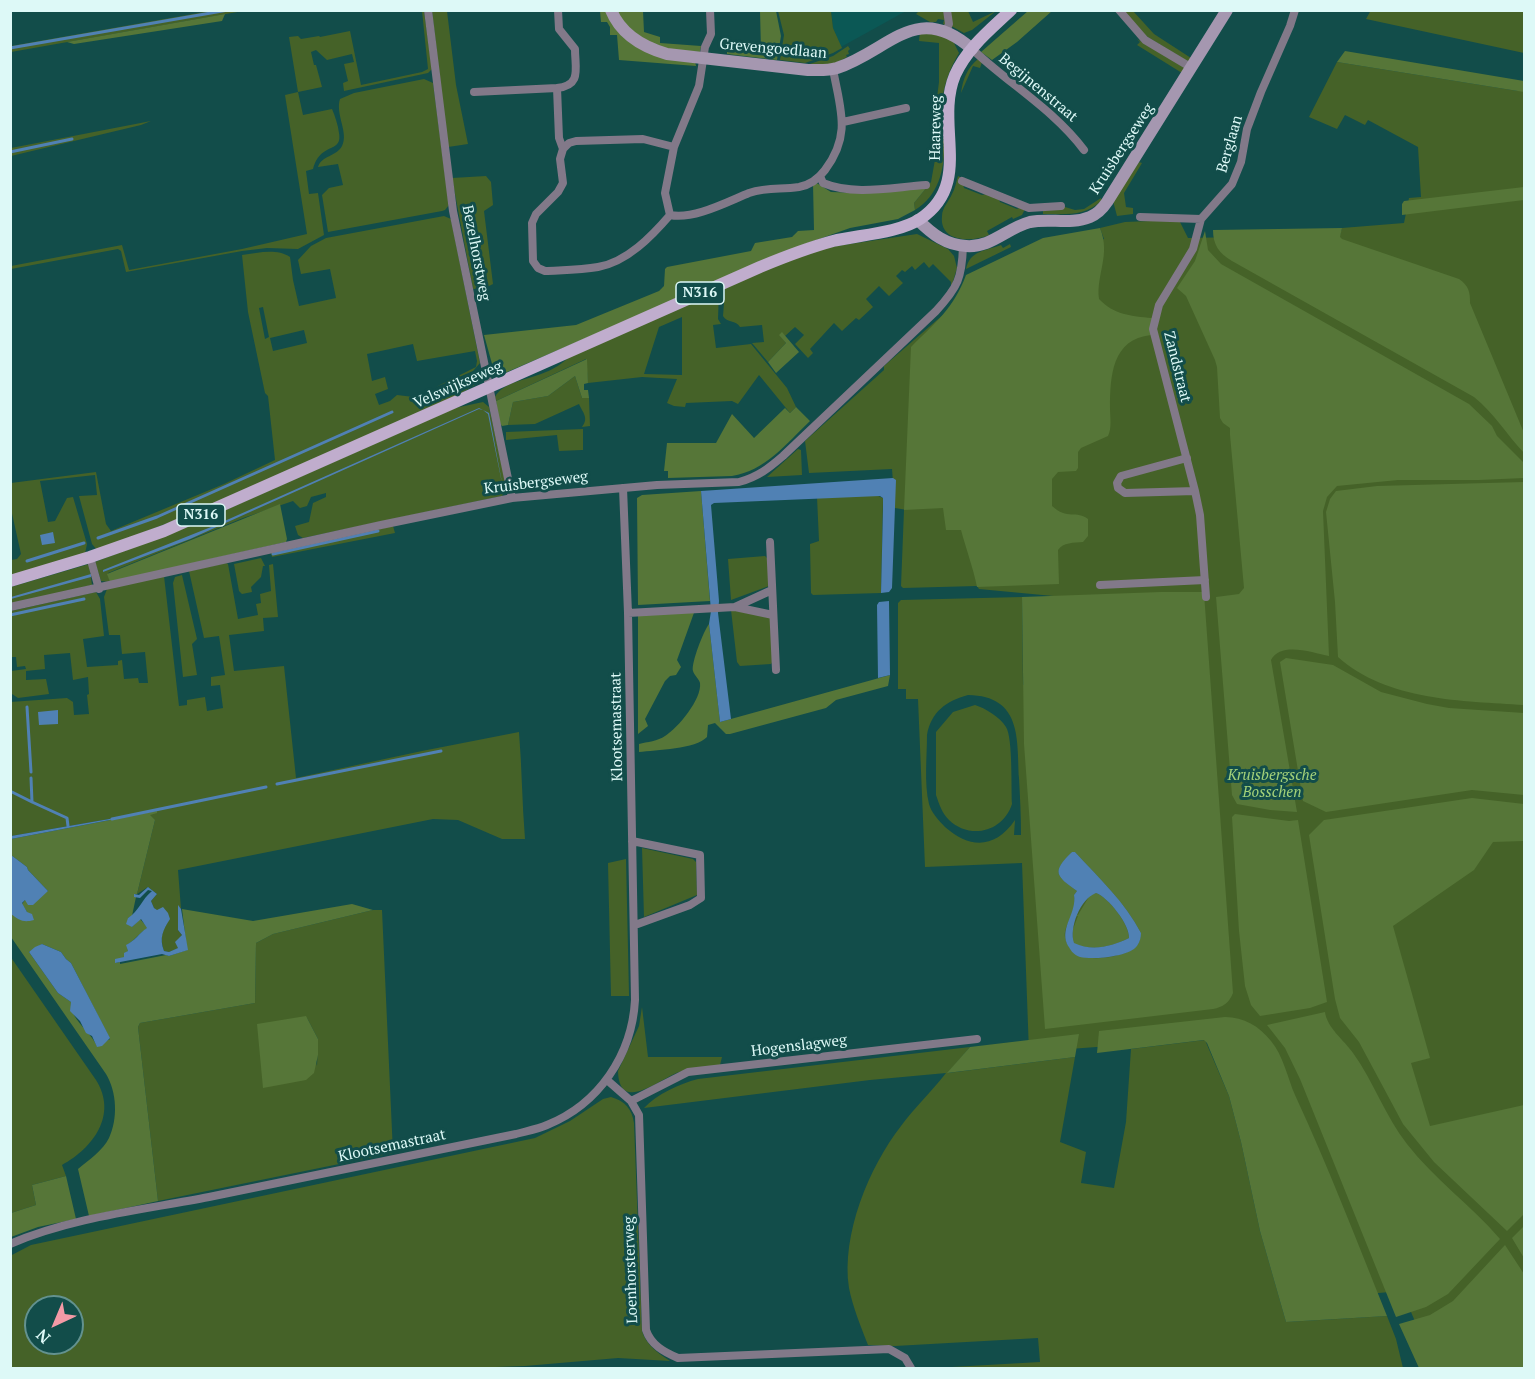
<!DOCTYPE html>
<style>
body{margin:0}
#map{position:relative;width:1535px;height:1379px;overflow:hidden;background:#124d4a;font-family:"PT Serif",serif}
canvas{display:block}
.frame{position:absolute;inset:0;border:12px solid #ddf9f7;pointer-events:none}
.north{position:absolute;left:24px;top:1295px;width:60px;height:60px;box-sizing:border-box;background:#124d4a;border:2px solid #63928f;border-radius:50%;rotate:224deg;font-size:16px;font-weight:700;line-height:24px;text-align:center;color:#ddf9f7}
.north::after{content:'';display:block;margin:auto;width:21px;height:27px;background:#f49aa6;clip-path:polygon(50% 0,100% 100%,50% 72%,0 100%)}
</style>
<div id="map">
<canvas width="1535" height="1379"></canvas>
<div class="frame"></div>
<div class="north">N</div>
</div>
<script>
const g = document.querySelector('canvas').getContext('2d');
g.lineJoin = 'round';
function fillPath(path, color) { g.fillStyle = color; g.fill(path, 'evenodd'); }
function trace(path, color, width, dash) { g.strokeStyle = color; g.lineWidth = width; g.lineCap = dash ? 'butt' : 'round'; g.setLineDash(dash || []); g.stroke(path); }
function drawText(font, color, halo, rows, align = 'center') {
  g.font = font + ' "PT Serif",serif'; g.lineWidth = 6; g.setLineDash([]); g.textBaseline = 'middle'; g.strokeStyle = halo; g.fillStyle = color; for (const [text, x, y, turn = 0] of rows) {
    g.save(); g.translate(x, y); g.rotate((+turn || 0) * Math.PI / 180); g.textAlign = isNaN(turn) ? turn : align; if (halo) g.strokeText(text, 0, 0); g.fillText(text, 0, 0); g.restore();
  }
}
const built = new Path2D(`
 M831 10 906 11 841 47 833 28Z`);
const green = new Path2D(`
 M1371 10 1524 11V53L1366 19Z
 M210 11H243L11 52V46Z
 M422 11H424L432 69 428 73 344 91 343 83 348 81 344 64 354 62 352 54 327 60 316 50 311 52 314 65H316L322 87 298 92 303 115 332 109C335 116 338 125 339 133 341 145 335 146 327 150 319 154 315 161 313 169L306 171 309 194 318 193 324 235 298 249 267 248 242 251 126 272 121 251 118 249 11 269V266L122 245 129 270 242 249 307 234 285 95 298 92 289 37 298 36 301 39 319 36 320 37 350 31 361 85 422 72 428 69Z
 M432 11H447L456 85 468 144 448 147Z
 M778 11H831L833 28 842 48 833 53 805 63 780 60 784 35Z
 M919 11H944L946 25 943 24 944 20 938 19 936 22H930L916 14Z
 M949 11H968L973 22 996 11 972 30 964 33 951 26Z
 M1123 11H1133L1154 34 1191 58 1189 62 1146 36Z
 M920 32H931L952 39 959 53C950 68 944 84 942 102 940 116 944 130 944 144 945 170 938 196 915 210L914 203 931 182 940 132 937 98 939 82V43L919 41Z
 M1137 39 1185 67 1182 73 1137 45 1140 42Z
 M848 46 850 49 848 51 849 54 846 55 847 57 832 65H807L833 56Z
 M978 59 982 62 980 68 973 66 961 93C963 79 967 68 978 59Z
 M1337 62 1518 91 1524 87V1368H1435L1411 1312 1390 1292 1287 1301 1218 1038 1029 1052 1022 863 925 867 918 699H906V689H898V603L901 600 1022 597 1023 685 1044 674 1053 596 979 589 977 586 903 588 901 586 904 510H907L895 508 892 469 809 473 805 441 884 370V366L967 294 1104 239 1100 228 1125 222 1175 220 1180 222 1188 238 1340 235 1342 228 1404 223 1409 198 1421 197 1418 147 1368 120 1365 125 1345 115 1337 129 1309 117ZM968 695C1022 696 1017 739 1019 778 1020 797 1021 816 1021 835H1014L1015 820C995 849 970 849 945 827 939 821 931 812 929 804 924 783 927 757 927 735 931 712 946 701 968 695Z
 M424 79 433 83 449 205 445 210 442 211 328 232 322 195 329 188 343 185 338 164 318 167C322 155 336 157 342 146 349 133 335 114 340 99L354 93Z
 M151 121 141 125 11 156V148Z
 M1139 162 1142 163 1124 193 1126 207 1133 208V214L1117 216 1113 201Z
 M486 176 491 182 493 205 484 211 493 284 485 288 473 289 452 178Z
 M958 176 962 178 964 188 982 195 986 194 998 198 1000 202 1017 209 1021 207 1025 209 1022 215 1013 219 1012 217 987 231 989 235C973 242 939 243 942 216 942 208 949 201 952 194 955 189 956 182 958 176Z
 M1101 198 1102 200C1085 217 1066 214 1043 214V210L1065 207 1075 210 1084 209Z
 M444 216 451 219 480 363 473 371 436 387 476 367 477 361 475 351 417 361 413 344 367 354 372 381 385 377 388 389 375 394 379 405 390 401 397 395 422 398 479 374 483 375 480 382 456 396 194 513 97 550 92 544 79 496 97 495 95 475 40 481 48 522 55 521 67 498 73 497 87 544 85 554 11 576V560L17 559 21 554 11 509V483L96 472 106 524 111 531 224 484 275 460 268 396 265 393 248 312 242 255C258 253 276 248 290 257L293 280 299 306 336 298 330 269 301 274 298 260 311 246 326 238ZM263 307 269 337 265 339 259 308ZM304 330 307 343 273 351 270 338Z
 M917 234 948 249 954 256 957 268 951 288V282L933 264 929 268 924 262 915 270 912 266 905 272 902 270 896 276 903 283 889 296 879 286 866 299 873 307 859 320 856 318 842 331 834 323 810 349 813 353 808 358 795 344 804 335 795 327 785 336 782 333 780 335 786 343 768 362 752 343 764 342 762 325 740 327C736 320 727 323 723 316L725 290 724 287 787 261 830 247Z
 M1010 244 1011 247 966 269C970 250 986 251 1001 245L1003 248Z
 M719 291 718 319 721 324 713 325 716 348 751 344 787 388 796 407 790 413 759 375 738 404 732 401 686 403 685 407 674 406 667 403 677 379 642 377 588 383 586 359 496 401 495 397C503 382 526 380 541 374 553 370 563 363 573 354ZM682 317V375L644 374 659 327Z
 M575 376 582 398H589L590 426 582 427C589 418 583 413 579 404L535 424 508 425 513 402 548 396Z
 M483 402 489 407 507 489 502 496 303 538 298 535 295 526 309 522 313 503 326 497V493L311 497 307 506 300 508 293 501 243 518 108 573 110 582 101 581 95 562 187 527 455 408Z
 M583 429V450H582L559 451 557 435 506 440V432Z
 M798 449 801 450 802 475 767 477Z
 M876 495 883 498 881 593 813 595 811 593 810 544 819 541 817 497Z
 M393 526 395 533 272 557 271 553Z
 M765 556 768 559 769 586 731 600 728 559Z
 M261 558 265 566H263L261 577 251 587 252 592 242 594 239 591 234 564Z
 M226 563 228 564 238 619 258 615 256 604 261 603 260 594 271 591 269 565 273 564 278 617 263 618 264 631 229 635 234 671 284 666 296 778 422 751 519 732C522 768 522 804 525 839H502L458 820 433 819 178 870 181 909 178 906V930L182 935 177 943 179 948 169 952 164 951C161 942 160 932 167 924L154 908 151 901 157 894 148 887 137 894 155 820 115 819V818L11 836 10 702 67 698 73 702 74 715 89 714 87 695 89 694 88 677 73 680 70 653 44 655 45 669 26 671V680L46 679 49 694 18 698 12 694 11 671 26 669 25 666 17 667 16 657H11V611L96 592 100 599 104 636 83 639 87 667 118 665V661L122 660 124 679 138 678 139 683H148L145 652 122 654 120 635H109L104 597 107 589 164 576 179 706 187 705V700L205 697 207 711 223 708 220 685 211 686V677L225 675 219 636 204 638 189 571Z
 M89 564 92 585 11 605V587Z
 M182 575 197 639 192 644 197 675 183 677 173 583 175 577Z
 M731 610 770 616 773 661 771 664 740 666 737 662Z
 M975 705C985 708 1000 717 1006 727 1013 738 1011 789 1012 804 1003 832 970 840 949 820 942 813 939 804 936 795V732L953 712Z
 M642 848 693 859 696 862 697 895 644 917Z
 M626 859 629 994V996H611L608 863Z
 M373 910H382L393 1153 158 1201 138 1027 140 1023 255 1003 256 943 273 934ZM307 1018 318 1039 317 1066Z
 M10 956 96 1080C118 1115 93 1148 62 1165L66 1176 32 1185 36 1205 11 1213Z
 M642 1007 648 1057H722L720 1065C707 1067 692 1068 679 1072 661 1078 619 1115 618 1071L639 1026Z
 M1205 1040 1229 1096 1241 1142 1260 1231 1286 1322 1387 1316 1396 1339 1403 1368H934L1040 1362 1038 1338 895 1346 868 1345C861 1327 853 1308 849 1288 841 1235 869 1167 901 1126 915 1107 932 1091 946 1073L870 1080 644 1108C657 1094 679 1084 698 1079L970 1047 948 1073 1075 1057 1060 1142 1086 1152 1081 1183 1114 1188 1126 1122 1131 1049Z
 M611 1097C625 1101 632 1109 634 1123L642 1331C646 1345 658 1353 670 1361L618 1358 525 1366 467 1368H11L10 1256 31 1245 535 1138 570 1121 603 1099ZM36 1307H72V1343H36Z`);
const forest = new Path2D(`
 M600 11H606L617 29 695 62 698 73 696 66 619 60 617 35H610V27L607 22H601Z
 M615 11H643L644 32 660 37V43L701 46 700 52 667 50 636 37Z
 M760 11H776L781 36 777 60 727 54V52L761 50Z
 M1028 11H1052L1017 42 992 60 981 52Z
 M225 14 222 21 74 44 67 42Z
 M1345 51 1524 81V92L1337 62Z
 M815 182 831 192 860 193 927 187 914 203 915 210 898 219 850 228 805 244 500 375 494 371 484 335 576 325 659 291 664 286 665 269 667 267 751 251 755 243 792 237 798 231 814 230 813 184Z
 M1524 187V200L1402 215V204L1404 201Z
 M1100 228C1111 255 1096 274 1099 299 1114 315 1131 316 1152 318L1151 335C1112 339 1110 376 1110 408 1110 417 1112 428 1108 436L1081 448 1078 452V468L1076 471 1058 472 1052 479V506C1067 520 1077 510 1088 519V536L1083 542C1074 543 1063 542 1058 550L1059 584 977 587C973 567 966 549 961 530H946L943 508 904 510 911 347C935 323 954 308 966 275L1043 238Z
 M1342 228 1340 237 1342 239 1459 279C1469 286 1470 292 1470 303L1524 433V453C1507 435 1494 413 1474 397L1232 261C1219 253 1213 245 1213 230Z
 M1205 231 1208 250 1221 264 1469 404 1492 426 1497 436 1524 463V478L1479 480H1398L1337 486 1327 497 1323 511 1329 656C1313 653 1281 641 1271 660L1297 812 1270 810 1237 804 1232 795 1216 597 1239 594 1244 588 1230 435V428L1223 423 1220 418 1217 367 1215 360 1186 296 1177 288 1195 261Z
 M782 332 799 352 776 373 768 362 786 343 779 335Z
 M587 359 588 383 584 384V390H588L589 398H582L575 376 548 396 513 402 508 425 502 426 499 422 496 401Z
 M796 407 810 421C787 443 765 471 732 476L668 478V471H664L667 443H716L732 414 754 438 785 408 790 413Z
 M1524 482V705C1463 701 1387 701 1338 657L1335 602 1326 512 1330 499 1336 491 1377 486Z
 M701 491 710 601 638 605 637 498 642 495Z
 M280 504 287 539 286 542 110 582 107 574Z
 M1161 592H1203L1204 593 1233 993C1229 1003 1223 1007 1213 1009L1045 1029 1024 744 1022 597ZM1072 852H1075C1099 878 1125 902 1141 933 1140 939 1139 946 1133 949 1117 959 1077 965 1068 945 1066 942 1064 935 1065 932 1066 926 1070 919 1073 914L1078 916 1073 929V944C1093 951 1111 947 1129 938 1129 924 1109 898 1096 893L1090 895 1078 915 1073 914 1075 904 1074 895 1077 891C1056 875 1051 873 1072 852Z
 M695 610 677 660 681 667 676 675 670 676 665 681 645 719 648 726 638 734V614Z
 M709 624 720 722 890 675 888 686 836 700 826 708 730 734H726L715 723 708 725 707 737C696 749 656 750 639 752V744C647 742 658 741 665 736 678 728 702 699 700 683 699 679 694 675 693 671 691 663 704 630 709 624Z
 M1286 658 1333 665 1381 692 1427 704 1449 708 1524 713V795L1472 790 1326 812 1303 801 1280 662Z
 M1472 798 1524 804V841L1493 842 1474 870 1393 926 1430 1058 1411 1063 1430 1126 1524 1105V1214L1507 1231 1434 1162 1403 1124 1359 1042 1340 1018 1335 999 1309 835 1324 820Z
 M157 811V813L150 815 155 820 137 894H135L136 897 132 916 128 918 132 927 140 919 148 928C139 933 135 940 127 945L128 951 124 957 115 963 120 962V964L166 955 169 956 187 950 182 909 253 921 352 904 373 910 273 934 256 943 255 1003 140 1023 138 1027 158 1201 89 1216 78 1169C89 1160 103 1150 109 1138 118 1119 117 1092 106 1074L11 937V914L27 912 22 904 25 900 48 891 28 870 27 867 11 855V839ZM42 944 61 952 66 959 71 963 110 1039 97 1046C91 1032 69 1018 71 1002L58 993 29 952Z
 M1235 814 1289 821 1298 820 1327 1002 1310 1008 1260 1016 1251 1005 1245 986 1239 931 1232 817Z
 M1325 1012C1327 1028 1344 1040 1353 1053 1374 1082 1385 1116 1407 1144 1434 1179 1471 1205 1500 1239L1448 1294 1426 1307 1396 1317 1300 1079 1285 1048 1267 1025Z
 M306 1016 318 1039V1055L314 1073 306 1080 263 1088 257 1024Z
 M1225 1017C1244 1017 1259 1026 1271 1041 1283 1055 1288 1079 1295 1095 1329 1168 1357 1242 1387 1316L1286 1322 1260 1231 1241 1142 1229 1096 1207 1043 1204 1040 1097 1053 1099 1031Z
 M1079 1034 1075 1057 947 1073 970 1047Z
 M66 1176 76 1219 38 1227 11 1237V1213L36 1205 32 1185Z
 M1524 1226V1258L1512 1238Z
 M1505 1245 1524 1274V1368H1419L1399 1324 1430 1315 1453 1301Z`);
const water = new Path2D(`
 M479 408 489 413 503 488 488 414 483 410 479 409 190 539 103 572V570L211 527Z
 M893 478 896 480 892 588 889 592 881 593 883 509V498L880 496 714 503 711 505 719 601 718 613 731 719 720 722 709 624 711 611 701 491Z
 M53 532 55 543 42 545 40 535Z
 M91 574V577L11 599V597Z
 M889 601 890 675 878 678 877 605 879 602Z
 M58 710V724L39 725 38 712Z
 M115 818V819L11 839V836Z
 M1072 852H1075C1099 878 1125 902 1141 933 1141 937 1140 942 1137 946 1129 957 1092 960 1080 957 1073 955 1070 949 1067 944 1060 927 1077 913 1074 895L1077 891C1056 876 1051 872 1072 852ZM1096 893C1108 897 1130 925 1129 938 1112 946 1093 952 1074 943 1069 928 1080 899 1096 893Z
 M11 855 27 867 28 870 48 891 33 905H28L25 900 22 903 27 912 32 914 34 920C23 923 19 920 11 914Z
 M148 887 157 894 151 901 154 908 157 910 163 907 168 913 170 919C163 930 159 938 164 951L169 952 178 948 175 942 182 935 178 930V905L181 909 188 950 169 956 162 954 115 963V959L124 957V953L128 951 126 945C135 941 139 933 147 928L141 919 132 927 126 924 128 918C139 911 142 899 152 891L148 890 140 898 134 897V894L139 895Z
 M42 944 61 952 66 959 71 963 110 1038 102 1046 97 1047 92 1036 86 1033 80 1021 70 1011 71 1002 58 993 29 952 35 947Z`);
const stream = new Path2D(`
 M10 48 228 10
 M10 152 72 139
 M98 538 157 517 392 412
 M273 554 378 531
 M27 561 84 543
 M10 615 84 599
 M27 707 31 772
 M31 778 32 802 67 818 68 826
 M277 784 441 751
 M10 791 32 802
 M112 819 266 787`);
const street = new Path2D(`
 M428 10 453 211 512 498
 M558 10 559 29 575 49C575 69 582 85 557 88L559 138 563 149 560 159 563 183 558 192 536 214 532 223 533 261 538 268 545 271C563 270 581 270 598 267 627 262 652 236 670 215L665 193 674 147 699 86 705 47 711 34 710 10
 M1119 10 1145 40 1192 68
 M946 31 949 24 947 10
 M972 49C1009 84 1053 109 1084 150
 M474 92 557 88
 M843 122 906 108
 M563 149 569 143 576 141 643 139 674 147
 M820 176 823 183C854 196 893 187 926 185
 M962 181 1029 208 1061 206
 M670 215C693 220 727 202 749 193 769 186 780 190 799 187 810 185 819 178 825 170 852 134 840 109 833 69
 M1140 217 1201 219 1232 184 1241 162 1247 129 1261 92 1290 26 1295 10
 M1201 219 1193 249 1159 305 1153 329 1195 491 1200 515 1206 597
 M1187 458 1121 476 1117 483 1118 488 1125 493 1195 491
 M770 542 776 670
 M90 557 99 589
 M1100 585 1205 580
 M772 590 735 607 773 615
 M10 607 381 525 512 498 657 485 739 482C758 477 769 468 783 456L936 311C958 287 962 278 963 246
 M628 613 735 607
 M632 841 700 855 701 898 690 905 635 925
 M607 1080 631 1101 639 1115 646 1330C651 1345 664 1352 678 1358L889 1349 905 1358 911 1368
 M631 1101 688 1072 977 1039
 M10 1244C73 1217 143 1210 209 1197 312 1176 414 1154 516 1134 527 1131 538 1129 547 1125 599 1104 632 1055 635 1000L628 613 623 488`);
const secondary = new Path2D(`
 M611 10C621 35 643 47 667 54L808 70C818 70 827 71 837 68 889 51 916 0 972 49
 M918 220C932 234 946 245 966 246 991 248 1007 228 1030 222 1050 218 1071 225 1090 217 1097 214 1103 208 1107 202L1227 10`);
const primary = new Path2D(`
 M10 581 90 557 164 531 760 267C784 257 807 248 833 241 858 235 899 233 920 219 974 183 934 125 955 75 967 48 990 30 1011 10`);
const shields = [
 [700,293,48],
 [201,515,48]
];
const shieldNames = [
 ["N316",700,293],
 ["N316",201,515]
];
const streetNames = [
 ["Grevengoedlaan",773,49,5],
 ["Begijnenstraat",1038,88,40],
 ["Haareweg",936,128,-89],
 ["Berglaan",1230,144,-74],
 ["Kruisbergseweg",1122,149,-57],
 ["Bezelhorstweg",476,253,79],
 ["Zandstraat",1177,367,76],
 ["Velswijkseweg",458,385,-24],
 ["Kruisbergseweg",536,483,-7],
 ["Klootsemastraat",617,727,-91],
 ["Hogenslagweg",799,1046,-7],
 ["Klootsemastraat",392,1146,-12],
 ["Loenhorsterweg",631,1270,-92]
];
const parkNames = [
 ["Kruisbergsche",1272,776],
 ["Bosschen",1272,793]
];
fillPath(built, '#0b5855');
fillPath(green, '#456228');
fillPath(forest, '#567638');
fillPath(water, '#5081b4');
trace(stream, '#5081b4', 3);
trace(street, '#827989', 8);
trace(secondary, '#a597b0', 12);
trace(primary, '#c0adcd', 12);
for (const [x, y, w] of shields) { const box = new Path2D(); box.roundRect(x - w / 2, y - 11, w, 22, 4.5); g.fillStyle = '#124d4a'; g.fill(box); trace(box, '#ddf9f7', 1.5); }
drawText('bold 14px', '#ddf9f7', null, shieldNames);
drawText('15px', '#ddf9f7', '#124d4a', streetNames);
drawText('italic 15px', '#a3d179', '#124d4a', parkNames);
</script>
